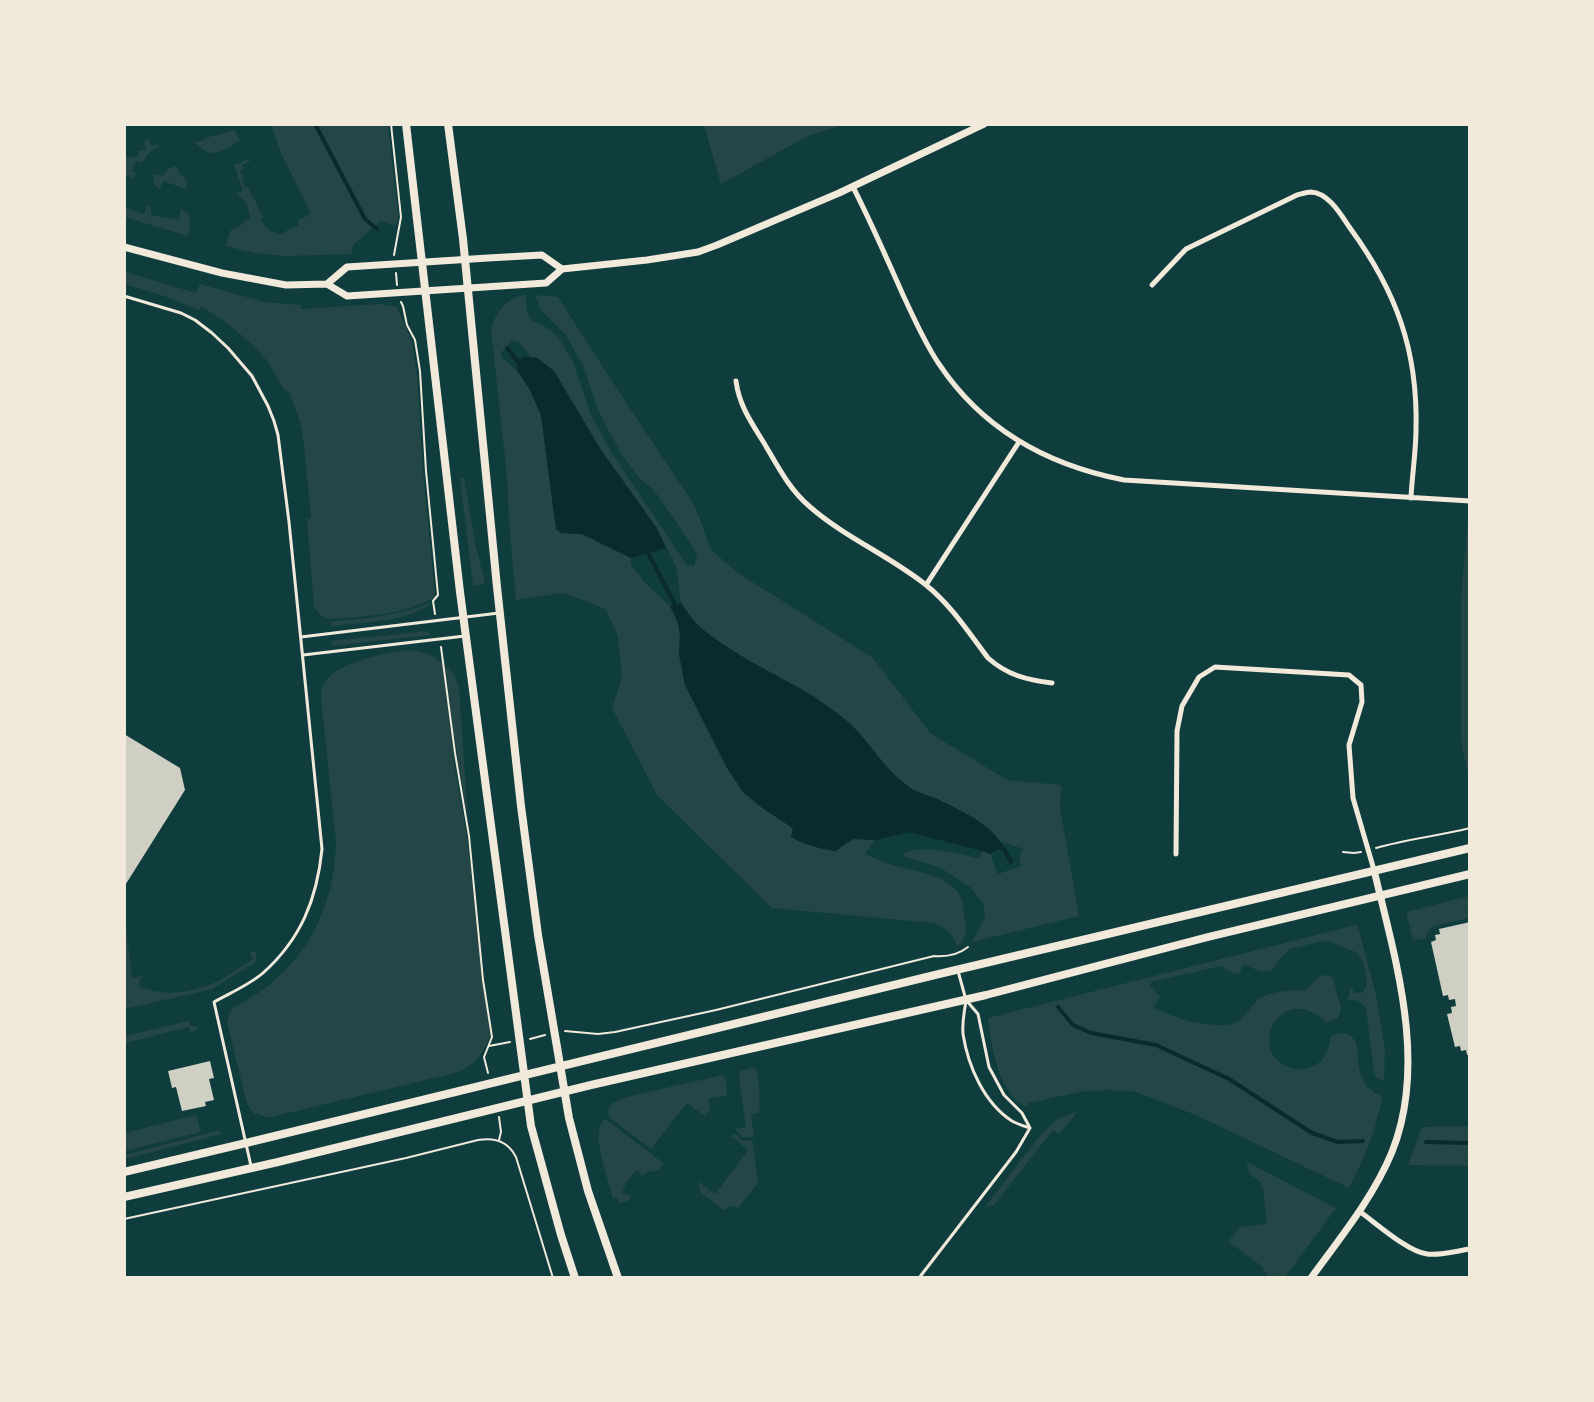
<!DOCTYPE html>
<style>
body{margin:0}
#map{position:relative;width:1594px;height:1402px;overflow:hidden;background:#0f3d3e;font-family:Raleway,sans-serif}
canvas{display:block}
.frame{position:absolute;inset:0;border:126px solid #f1e9da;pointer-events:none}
</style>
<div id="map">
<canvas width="1594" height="1402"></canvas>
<div class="frame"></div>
</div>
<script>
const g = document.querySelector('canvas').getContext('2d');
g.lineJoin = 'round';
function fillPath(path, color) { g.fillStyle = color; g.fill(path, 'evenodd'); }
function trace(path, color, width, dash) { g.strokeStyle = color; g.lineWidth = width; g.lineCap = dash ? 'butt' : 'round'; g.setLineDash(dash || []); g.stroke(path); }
const green = new Path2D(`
 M271 125H388L398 213V220L395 226 381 221 353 245 352 254 286 256 254 253 226 246 230 231 243 224 246 220 251 219 246 202 236 193 243 191 234 165 249 159 250 161 242 165 244 169 240 171 243 177 241 178 246 188 248 187 263 217 261 219 266 228H268L271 233 275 231 278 235 299 225 297 221 311 214 281 153Z
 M704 125V124L844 125 810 135 721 184Z
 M235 130 240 141C219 152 214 161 194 142L205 140V138Z
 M149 139 151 146 159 144V146L149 153 142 163 136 161 132 171 136 173 134 179 125 174V157L127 156 128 158 139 156 138 151 146 150 144 142Z
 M176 166 179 172 187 181 186 189 163 181 159 190 154 183 153 174 163 176 168 169Z
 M147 206 151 207V215L179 220 181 210C193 213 191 225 187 236L125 217V208L144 214Z
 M125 272 196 293 200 284 265 302 301 305V309L381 304 397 307 412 342 417 375 423 471 435 596 433 598C403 616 363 616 330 619 323 618 320 615 316 609L314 608 307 519 311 518 303 436 299 419 289 391H285C279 382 274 371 268 362 250 339 226 322 201 306L199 310 164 296 125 284Z
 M526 295V308L530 319 547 328 559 338 573 362 591 415 613 455 686 564 694 566 697 554 679 526 653 489 639 478 620 452 599 412 583 366 566 335 541 310 535 295 558 297 608 375 695 506 711 550 738 573 873 658 930 733 1007 780 1061 785 1060 808 1079 916 972 942 985 918 983 903 970 887 939 867 906 857 902 854C921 843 958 854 978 858L983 851 990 854 998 874 1021 866 1019 858 1023 849 1000 841 988 828 967 815 937 799 910 788 886 768 864 739 850 723 813 695 748 660 712 637 696 624 681 603 676 566 656 527 601 450 554 371 537 358 531 357 519 342 513 340 501 353 502 358 517 370 530 390 541 415 556 529 561 533 582 534 631 558V564L645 583 670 606 678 623 680 635 679 654 685 685 727 768 743 792 761 807 793 829 836 851 854 839 875 840 865 854C875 859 885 863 896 866 916 872 946 874 959 894 964 901 963 909 964 917 967 928 967 939 957 946 952 932 947 929 934 923L772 908 657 795 612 708 622 678 618 636 606 609 564 593 516 600 509 520 507 477 491 329C496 312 507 297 526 295Z
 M460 478H464L475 543 485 583 473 586Z
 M1468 519H1470L1469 781 1461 740V599Z
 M430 603 431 604C403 623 364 622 331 626V622C366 618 397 616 430 603Z
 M429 631 430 635 332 646 331 641Z
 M408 650C424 651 430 654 442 663L455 768 467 838 490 1035C484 1054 474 1066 455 1073L271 1117H265L257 1113 255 1115 247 1104 227 1022 230 1012 234 1008C248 999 264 990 276 979 316 944 335 894 336 842L321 698C321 693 322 688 324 684 335 662 386 653 408 650Z
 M445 664 454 674 459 688 468 820 453 728Z
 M1469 896V918L1431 927 1425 939 1413 940 1407 916V912Z
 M125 920 132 978 142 976 138 986C163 997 187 993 212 984 226 978 240 967 253 959L250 954 251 951 256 952V960L253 964 212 989 130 1008 125 1007Z
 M1356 925 1358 927 1375 991 1385 1048 1384 1081 1377 1078 1374 1072 1366 1008C1361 1002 1356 998 1349 1001L1347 997 1350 994 1349 989H1352L1355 993H1362L1367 986 1364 964 1358 953 1328 941 1319 942 1289 949C1286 954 1283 956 1279 960 1277 963 1276 966 1274 968 1267 975 1253 969 1246 965L1241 966V972L1234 974 1221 966 1151 982 1150 985 1160 997 1153 1008C1178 1018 1189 1023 1216 1025 1221 1025 1229 1026 1234 1024 1244 1019 1249 1008 1257 1001 1266 991 1293 990 1306 990L1320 976 1327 975 1333 978 1341 1008 1338 1018 1326 1023C1286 980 1245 1046 1286 1066 1293 1070 1301 1071 1309 1068 1324 1063 1329 1051 1331 1036 1342 1032 1350 1031 1356 1043 1360 1067 1356 1086 1382 1096 1377 1129 1364 1159 1349 1188L1198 1116 1147 1096 1132 1091 1107 1090 1085 1091 1028 1103 1027 1107C999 1097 991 1044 988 1018Z
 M189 1021 190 1025 199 1027 191 1034 189 1027 125 1043V1036Z
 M754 1067C762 1076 758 1100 760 1112L751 1114 754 1137H742L735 1129 746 1127 739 1078 740 1071Z
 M723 1075 726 1080 727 1094 724 1096 708 1098 710 1110 705 1116 687 1103 651 1149 609 1117 608 1111 610 1105 622 1098Z
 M1075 1112 1076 1114 1059 1134 1053 1130 994 1205 985 1207 1042 1133 1057 1120Z
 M196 1115 201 1132 125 1151V1133Z
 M604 1119 607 1120 663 1163 660 1170 648 1172 642 1176 637 1170 627 1181 622 1193 631 1195 630 1200 619 1203 617 1197 613 1198C608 1179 590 1134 604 1119Z
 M1469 1126V1166L1408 1165 1422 1127Z
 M220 1130 221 1134 125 1159V1155Z
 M736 1134 742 1141 752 1140 758 1183 738 1208 731 1206 723 1210 701 1193 698 1184 699 1182 715 1194 748 1150 731 1136Z
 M1249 1163 1336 1208 1285 1277H1265L1268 1274 1263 1270 1264 1268 1228 1241 1241 1227 1267 1224 1263 1188 1260 1185 1262 1183 1251 1175 1250 1172H1248L1247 1165Z`);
const water = new Path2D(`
 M524 357 537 358 554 371 601 450 656 527 666 548 631 558 582 534 561 533 556 529 541 415 530 390 517 370V361Z
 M681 603C686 610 691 618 697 624 707 634 719 641 730 649 769 674 814 692 849 723 871 743 884 769 908 786 916 793 928 795 937 799 960 810 990 823 1003 846L1002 847 990 854 983 851 909 832 875 840 854 839 845 843 836 851C820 849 805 845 791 837L793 828 761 807 743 792 727 768 685 685 679 654 680 635 678 623 670 606Z`);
const stream = new Path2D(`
 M315 124 365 219 377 229
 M507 348 520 364
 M648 548V553L677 608
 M998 845 1004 849 1011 862
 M1058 1007 1073 1025 1091 1033 1156 1045 1229 1079 1312 1133 1338 1142 1363 1141
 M1426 1142 1470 1143`);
const building = new Path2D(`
 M124 734 180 768 185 790 124 887Z
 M1470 922V1055H1467L1466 1050 1461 1051 1460 1046 1455 1047 1447 1014 1452 1013 1451 1007 1456 1006 1455 999 1449 1000 1448 995 1443 996 1431 942 1436 940 1435 935 1440 934 1439 929Z
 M210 1061 214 1078 209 1079 214 1100 205 1102 206 1106 182 1111 176 1087 172 1088 168 1071Z`);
const path = new Path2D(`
 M391 124 401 217 394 255
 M396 273 397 285
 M401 302 403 306 407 325 415 340 420 371 426 471 438 595 433 601 435 614
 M441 647 455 753 469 836 483 980 492 1037 484 1057 488 1073
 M1376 848C1407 839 1438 836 1470 828
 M1343 852 1354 853 1361 852
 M565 1031 598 1034 615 1032 716 1010 934 956C947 957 958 955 968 947
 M530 1039 545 1035
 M489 1046 510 1042
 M499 1117 501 1132 499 1140
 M124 1219 406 1158 478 1140C495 1137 508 1141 516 1157L553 1278`);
const service = new Path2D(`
 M124 296 181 313 195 320 212 333 228 348 252 376 268 406 274 421 278 435 289 522 322 849C317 899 301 939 263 973 249 985 230 993 214 1002L251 1166
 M301 637 499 613
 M303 655 465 636
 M958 971 966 1000 978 1014 989 1067 1004 1095 1022 1113 1030 1128
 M966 1001C964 1012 962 1023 963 1034 968 1066 984 1103 1012 1121 1017 1124 1024 1126 1030 1128
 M919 1278 1016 1152 1030 1128`);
const minor = new Path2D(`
 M853 187C871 222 887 259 903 295 914 318 924 342 939 364 983 430 1047 465 1124 480L1470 501
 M1152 285 1186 249 1297 195C1301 194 1307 192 1311 192 1329 193 1341 215 1350 228 1396 291 1418 350 1416 429 1416 452 1412 475 1411 498
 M736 381C739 405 751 422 764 443 777 465 789 489 809 506 844 537 890 556 926 585 951 605 969 633 988 658 1007 675 1027 680 1052 683
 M926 585 1019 442
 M1176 854 1177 731 1182 706 1199 677 1215 667 1349 675 1361 685 1362 702 1349 745 1353 798 1374 870
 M1359 1211C1376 1223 1408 1252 1427 1254 1441 1256 1456 1251 1470 1249`);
const tertiary = new Path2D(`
 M124 247 222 273 286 285 327 284 347 296 546 283 562 269 647 260 698 252 717 245 839 193 984 124
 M327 284 347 267 488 258 542 255 562 269
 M1311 1278C1340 1238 1373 1198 1392 1152 1428 1062 1395 959 1374 870`);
const primary = new Path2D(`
 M406 124 460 592 531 1126 561 1235 575 1278
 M448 124 463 239 497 587 521 806 538 935 569 1118 588 1191 618 1278
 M124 1172 246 1143 939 974 1470 848
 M124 1197 278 1162 591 1085 986 995 1208 937 1470 874`);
fillPath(green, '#244646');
fillPath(water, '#0a2a2b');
trace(stream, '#0a2a2b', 4);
fillPath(building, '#cfcfc3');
trace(path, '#f1e9da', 2);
trace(service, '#f1e9da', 3);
trace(minor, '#f1e9da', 5);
trace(tertiary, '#f1e9da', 7);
trace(primary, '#f1e9da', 8);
</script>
